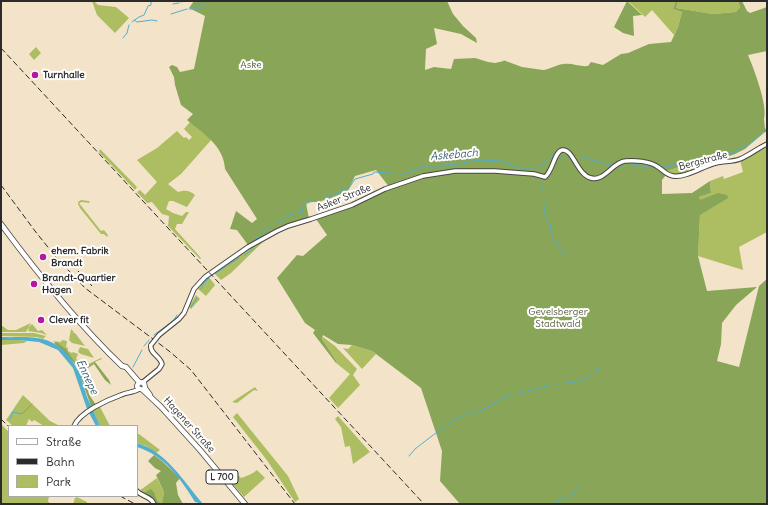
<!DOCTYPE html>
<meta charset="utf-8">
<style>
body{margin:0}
#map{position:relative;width:768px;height:505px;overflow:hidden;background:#f3e3c8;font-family:Delius,sans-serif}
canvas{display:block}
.frame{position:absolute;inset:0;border:2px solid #2b2b2b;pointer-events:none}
.legend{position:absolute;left:8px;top:425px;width:130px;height:72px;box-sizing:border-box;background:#fff;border:1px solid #aaa;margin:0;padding:5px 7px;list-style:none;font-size:12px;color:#2b2b2b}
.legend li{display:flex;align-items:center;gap:8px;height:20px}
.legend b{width:20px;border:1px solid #aaa}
</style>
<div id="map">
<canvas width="768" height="505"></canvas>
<div class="frame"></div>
<ul class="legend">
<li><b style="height:5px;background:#fff"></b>Straße</li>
<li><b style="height:5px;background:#2b2b2b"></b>Bahn</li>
<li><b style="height:11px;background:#acbe61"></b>Park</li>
</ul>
</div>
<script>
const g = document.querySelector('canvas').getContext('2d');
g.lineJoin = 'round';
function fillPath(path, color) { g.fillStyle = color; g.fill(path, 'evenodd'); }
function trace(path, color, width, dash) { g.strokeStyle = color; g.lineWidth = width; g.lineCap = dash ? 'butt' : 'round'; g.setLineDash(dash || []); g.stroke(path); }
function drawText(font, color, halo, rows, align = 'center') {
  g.font = font + ' Delius,sans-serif'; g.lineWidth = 4; g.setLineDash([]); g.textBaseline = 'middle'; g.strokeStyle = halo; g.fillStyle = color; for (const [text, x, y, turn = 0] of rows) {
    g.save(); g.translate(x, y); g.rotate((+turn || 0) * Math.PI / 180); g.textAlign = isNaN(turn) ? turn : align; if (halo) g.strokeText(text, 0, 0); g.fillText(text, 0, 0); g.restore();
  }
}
const green = new Path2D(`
 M92 1H94L98 5 116 7 129 18 115 33 97 15Z
 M628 1H676L673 9 682 12 678 27 674 35 652 10 645 17Z
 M678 1H738L740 7 736 12 713 14 676 8Z
 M36 47 41 53 34 60 29 54Z
 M190 122 212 139 181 174 168 184 178 192C185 190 189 190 195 195L187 207 173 201H169L166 209 173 213 182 216 186 212H189L182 224H177L175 229 201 258 200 259 168 226 169 216 162 214 152 202 147 203 137 192 140 190 145 195 157 182 137 160 157 148 177 131 184 138 186 137 189 140 192 137 184 129Z
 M767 145V232L739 247 743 270 698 256 700 215 699 197 711 193 710 181 723 176 724 179 743 172 740 160Z
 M100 149 137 187 135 190 99 152Z
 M688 164 692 172 674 176 664 172Z
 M81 200 89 201 90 203 82 202 79 203 101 231 104 230 108 235 107 237 104 234H101L80 208 78 204V202Z
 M267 238 231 273 221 280 213 272 248 247Z
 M208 276 215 285 206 296 198 289 203 280Z
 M196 295 200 299 191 309 189 307Z
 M31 323 26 332H1V325L8 330H16Z
 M32 324 38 331 42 330 47 335 41 333 28 331 29 327Z
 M71 329 74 332 73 333H75L85 346 72 343 69 340Z
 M1 333H34L46 336 43 339 37 337 2 336Z
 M323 337 335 346 357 369 353 375 360 385 338 408 329 398 350 374 336 363 337 362 322 339Z
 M10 339 27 341 24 343 1 345V340Z
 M62 340 67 341 66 347 68 348V351L72 353 73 352 78 354 76 359 78 360 77 363 81 365 83 363 88 364 101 358 102 359 97 361 81 370 66 349 53 341 61 342Z
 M352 345 372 351 376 354 362 369 343 348 348 349Z
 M80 347 88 349 94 358 81 354 78 352Z
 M255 387 258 391 254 390 237 403 232 402Z
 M23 395 50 421 60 426H44L34 420 32 422 29 419 26 426H13L6 420Z
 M100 407 110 426H100L93 411Z
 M237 413 288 476 299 499 295 502 266 459 233 417Z
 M338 416 370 452 353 464 350 446 345 447 341 427 335 419Z
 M2 425 9 432V496H49L48 502 53 504H1Z
 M137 434H139L160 450 156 453 146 446 137 443Z
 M257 470 265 478 244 497 231 482 238 475 241 478C247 476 252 474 257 470Z
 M157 478 164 492 162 503 158 502 155 494H142L139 491Z
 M77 497 87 502V504H73L75 498Z`);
const forest = new Path2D(`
 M194 1H447L453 14 463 26 476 38 477 43 461 34 434 28 437 44 426 49 425 70 434 67 451 69 454 59 475 58 488 62 495 63 504 61 503 60 522 67 543 70C549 70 557 64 564 64 572 63 580 67 588 66L591 62 603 65 621 54 628 53 649 44 671 42 678 27 682 12 673 9 676 1H678L676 8 713 14 736 12 740 7 738 1H742L747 11 750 13 767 7V51L748 55C754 69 768 106 764 119L765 129 767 128V132H764L745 149 735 154 721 159 712 157 704 159 702 168 692 172 688 164 664 172 666 175 662 180V194L692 193 710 181 711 193 699 197 700 200 718 193 727 195 728 198 700 215 698 256 707 291 757 287 736 305 722 323 721 344 717 361 739 367 759 286 767 279V504H460L440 481 442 451 421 388 372 351 352 345 338 344 323 335 322 339 337 362 336 363 313 333 315 330 305 323 277 278 297 255 303 256 327 235 316 219 368 199 390 188 376 170 355 176 348 191 326 200 306 203 309 219C287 223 269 233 251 245H248L237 230 230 229 236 211 252 223 257 219 225 169C224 146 203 133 187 120L193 114 181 105 175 85 174 77 169 67 172 65 177 67 180 72 194 69 205 16 189 8Z
 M627 1 642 15 633 16 634 36 623 33 614 27Z
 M56 342 66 349 81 370 95 362 109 380 111 385 105 380 94 364 82 372 90 396 96 405 91 406 81 378C82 369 63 350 55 344L54 343Z
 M154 455 163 462 180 478 176 483 178 495 183 504H155L152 498 142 494 151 489 155 494 158 502 162 503 164 492 156 475 161 471 155 468 148 461Z`);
const water = new Path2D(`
 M1 337C26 338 47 333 66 353 73 360 76 369 82 376L81 378 87 397 100 426H96L87 409 73 368 58 350 39 342 18 340H1Z
 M137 443C167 452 184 482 203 504L195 502C180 478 165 456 137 447Z`);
const stream = new Path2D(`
 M181 2 185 1
 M173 4 179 3
 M189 9H195L200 8 203 4
 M171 14 187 9
 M134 20 137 22 152 20 157 21
 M132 22 139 17 144 15 148 6 151 5V1
 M123 38 127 33 129 25
 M575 156 577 158 580 157 611 165
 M560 158 567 157
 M692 162 694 166 701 162
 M622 166H624L627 163 653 168
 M661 167H667L680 163 734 152 750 144 767 130
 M543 185 544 209 547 220
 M276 224C286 219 289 213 300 213L303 210V206L311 201 320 202 325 197 349 188 355 179 373 174 374 172 403 174 416 170 422 166H444L448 164 452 165 478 160 503 161 519 168H533L539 167 553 156
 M550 224 552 237 566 257
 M253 242 262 232 270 227
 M244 256 254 248
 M214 274 239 258
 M201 289 204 283 209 278
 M191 307 197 298
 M154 335 174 320 177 315
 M144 346 149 340
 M133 367 142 350
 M596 371 599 368
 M558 384C569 383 583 382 591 375
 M470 412H476L486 408 510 394 520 393 552 385
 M10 419 13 412 22 414 32 404
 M409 456 415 449 441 429 466 413
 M554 504 562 498 565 500 571 497 577 488`);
const minor = new Path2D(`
 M159 335 179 319 184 313 194 289 205 277 248 247 277 231 288 226 311 219 352 205 385 189 423 176 455 171H495L534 174 545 177C553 171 554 152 562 150 573 148 577 175 591 178 604 182 613 162 625 161 634 160 650 161 658 167 663 170 666 175 673 176 686 178 703 166 716 163 724 161 733 162 740 159 750 155 758 148 767 144
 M143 382 159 369 162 364C160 356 149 353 151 345
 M74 426C80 412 107 400 121 395 127 392 133 393 139 389
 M137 491C142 497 151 496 154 504`);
const major = new Path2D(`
 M1 224C38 274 77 323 122 366L126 367 139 382 144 383 145 388 150 395
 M139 382 137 386 138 388 143 390 161 407 200 450 245 504`);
const rail = new Path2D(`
 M1 48 424 504
 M1 185 35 231 55 256 85 288 169 351 191 370 295 504
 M78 271 92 286
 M1 419 9 427
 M120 496 135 504`);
const minorBridge = new Path2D(`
 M151 345 159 335`);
const markers = [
 [35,75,4,"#b5179e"],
 [43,257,4,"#b5179e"],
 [34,284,4,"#b5179e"],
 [41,320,4,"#b5179e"]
];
const shields = [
 [222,477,32]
];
const shieldNames = [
 ["L 700",222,477]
];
const parkNames = [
 ["Aske",251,65],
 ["Gevelsberger",558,312],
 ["Stadtwald",558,324]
];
const poiNames = [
 ["Turnhalle",43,75],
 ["ehem. Fabrik",51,251],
 ["Brandt",51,263],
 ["Brandt-Quartier",42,278],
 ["Hagen",42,290],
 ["Clever fit",49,320]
];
const streetNames = [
 ["Bergstraße",703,161,-15],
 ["Asker Straße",344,198,-22],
 ["Hagener Straße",189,425,48]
];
const waterNames = [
 ["Askebach",454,155,-5],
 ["Ennepe",87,377,65]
];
fillPath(green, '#acbe61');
fillPath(forest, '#89a557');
fillPath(water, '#51aecf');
trace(stream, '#51aecf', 1);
trace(minor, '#494743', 5.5);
trace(major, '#494743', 6);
trace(minor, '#fff', 3.5);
trace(major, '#fff', 4.5);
trace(rail, '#2b2b2b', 1, [6, 3]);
trace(minorBridge, '#494743', 5.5, []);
trace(minorBridge, '#fff', 3.5);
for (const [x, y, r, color] of markers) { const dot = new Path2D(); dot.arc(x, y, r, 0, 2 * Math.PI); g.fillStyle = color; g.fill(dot); trace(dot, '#fff', 1.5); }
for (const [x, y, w] of shields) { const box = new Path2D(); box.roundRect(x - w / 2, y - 7, w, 14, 3); g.fillStyle = '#fff'; g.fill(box); trace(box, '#2b2b2b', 1); }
drawText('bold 9px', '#2b2b2b', null, shieldNames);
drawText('10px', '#585e3e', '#fff', parkNames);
drawText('bold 10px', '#2b2b2b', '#fff', poiNames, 'left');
drawText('10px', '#2b2b2b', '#fff', streetNames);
drawText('italic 11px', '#3a5f6d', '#fff', waterNames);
</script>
